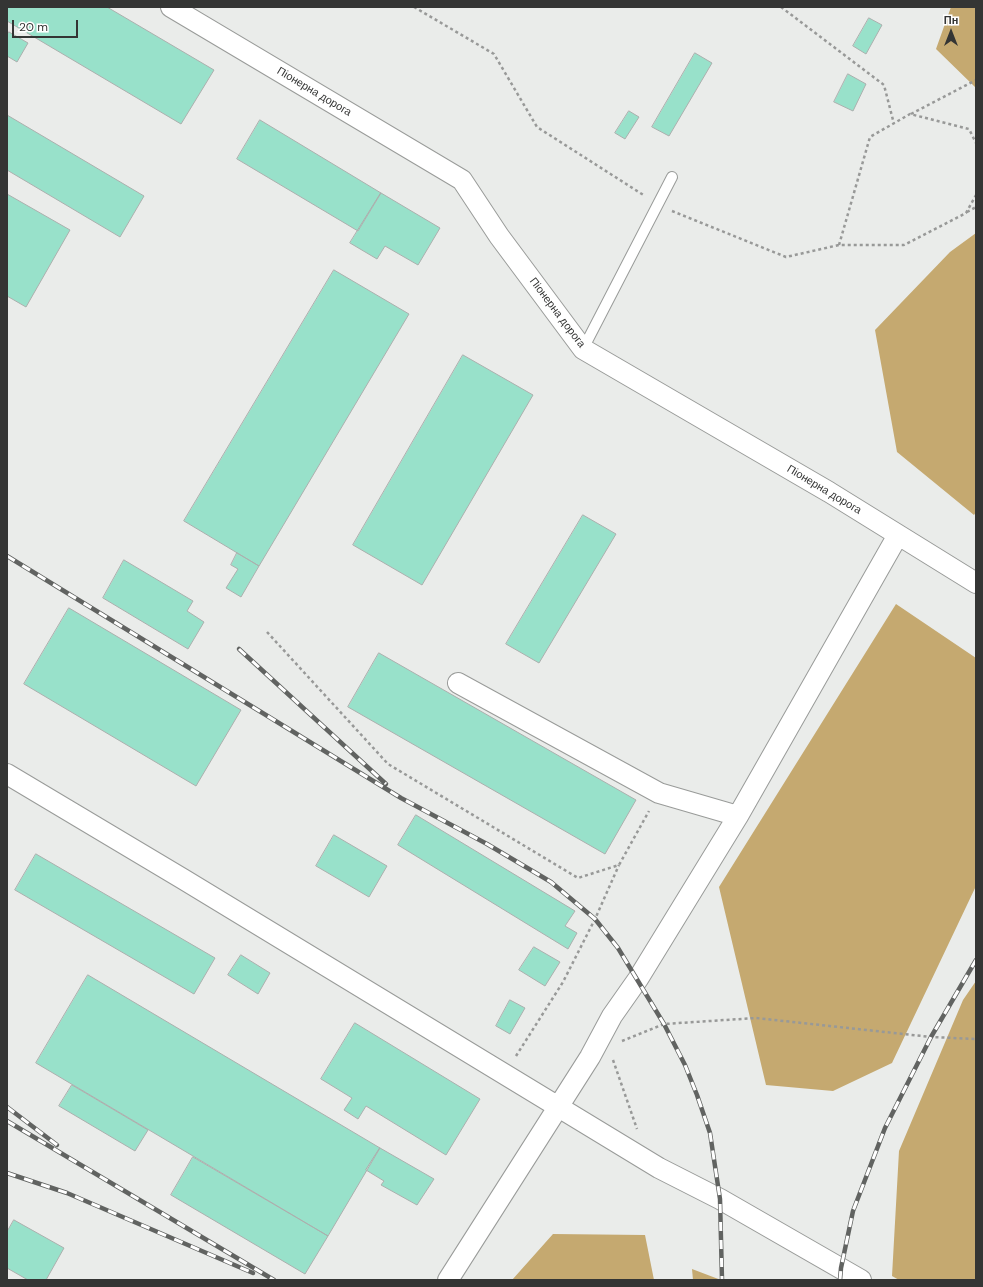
<!DOCTYPE html>
<meta charset="utf-8">
<style>
body{margin:0}
#map{position:relative;width:983px;height:1287px;overflow:hidden;background:#eaecea;font-family:"DM Sans",sans-serif}
canvas{display:block}
.frame{position:absolute;inset:0;border:8px solid #343534;pointer-events:none}
.north{position:absolute;left:931px;top:12px;width:40px;height:40px;-webkit-text-stroke:3px #fff;paint-order:stroke;rotate:0deg;font-size:11px;font-weight:700;line-height:16px;text-align:center;color:#343534}
.north::after{content:'';display:block;margin:auto;width:14px;height:18px;background:#343534;clip-path:polygon(50% 0,100% 100%,50% 72%,0 100%)}
.scale{position:absolute;left:12px;top:20px;width:66px;height:18px;box-sizing:border-box;border:2px solid #343534;border-top:0;padding-left:5px;font-size:12px;line-height:14px;white-space:nowrap;color:#343534;-webkit-text-stroke:3px #fff;paint-order:stroke}
</style>
<div id="map">
<canvas width="983" height="1287"></canvas>
<div class="frame"></div>
<div class="north">Пн</div>
<div class="scale">20 m</div>
</div>
<script>
const g = document.querySelector('canvas').getContext('2d');
g.lineJoin = 'round';
function fillPath(path, color) { g.fillStyle = color; g.fill(path, 'evenodd'); }
function trace(path, color, width, dash) { g.strokeStyle = color; g.lineWidth = width; g.lineCap = dash ? 'butt' : 'round'; g.setLineDash(dash || []); g.stroke(path); }
function drawText(font, color, halo, rows, align = 'center') {
  g.font = font + ' "DM Sans",sans-serif'; g.lineWidth = 3; g.setLineDash([]); g.textBaseline = 'middle'; g.strokeStyle = halo; g.fillStyle = color; for (const [text, x, y, turn = 0] of rows) {
    g.save(); g.translate(x, y); g.rotate((+turn || 0) * Math.PI / 180); g.textAlign = isNaN(turn) ? turn : align; if (halo) g.strokeText(text, 0, 0); g.fillText(text, 0, 0); g.restore();
  }
}
const forest = new Path2D(`
 M951 7H976V88L936 49Z
 M976 233V512L974 515 897 452 875 330 950 252Z
 M896 604 976 658V886L892 1063 833 1091 766 1085 719 887Z
 M976 981V1280H899L892 1276 899 1151 963 1000Z
 M553 1234 645 1235 654 1280H512Z
 M692 1269 721 1280H693Z`);
const building = new Path2D(`
 M7 7H107L214 70 181 124 7 21Z
 M869 18 882 25 866 54 853 46Z
 M9 32 28 43 17 62 7 56V35Z
 M695 53 712 63 669 136 652 127Z
 M848 74 866 84 853 111 834 102Z
 M629 111 639 117 625 139 615 133Z
 M7 115 144 196 120 237 7 170Z
 M260 120 381 193 358 231 237 159Z
 M381 193 440 228 418 265 385 246 377 259 350 243Z
 M7 194 70 230 26 307 7 296Z
 M334 270 409 314 259 566 184 521Z
 M463 355 533 395 422 585 353 545Z
 M583 515 616 534 539 663 506 644Z
 M237 553 259 566 241 597 226 588 238 569 231 565Z
 M124 560 193 601 187 611 204 622 188 649 103 598Z
 M69 608 241 710 196 786 24 684Z
 M379 653 636 800 605 854 348 707Z
 M416 815 575 911 565 926 577 933 568 949 398 845Z
 M334 835 387 866 369 897 316 866Z
 M36 854 215 958 194 994 15 890Z
 M534 947 560 962 545 986 519 970Z
 M241 955 270 973 258 994 228 975Z
 M88 975 380 1148 328 1236 36 1063Z
 M510 1000 525 1008 510 1034 496 1026Z
 M355 1023 480 1099 446 1155 366 1106 358 1119 344 1110 352 1098 321 1079Z
 M72 1085 148 1130 135 1151 59 1106Z
 M380 1148 434 1179 417 1205 381 1185 384 1181 366 1170Z
 M193 1157 328 1236 305 1274 171 1195Z
 M14 1220 64 1248 46 1280H28L7 1268V1232Z`);
const path = new Path2D(`
 M414 7 494 54 537 127 645 196
 M781 7 884 85 894 124
 M911 114 976 80
 M672 211 786 257 839 245H904L966 213 976 195
 M967 212 976 207
 M839 245 870 137 910 114 969 129 976 143
 M267 632 388 764 578 878 619 865 649 811
 M595 919 618 948 626 960
 M622 1041 664 1024 756 1018 931 1037 976 1039
 M516 1056 563 982 595 919 619 865
 M613 1060 637 1129`);
const lane = new Path2D(`
 M583 349 672 177`);
const street = new Path2D(`
 M171 7 462 180 499 236 583 349 829 492 976 583
 M458 683 659 793 738 816
 M7 774 183 879 659 1168 720 1199 861 1280
 M448 1280 590 1057 612 1016 638 979 738 816 898 535`);
const rail = new Path2D(`
 M7 556 401 798 487 844 551 882 595 919 618 948 664 1024 685 1065 697 1095 710 1133 720 1199 722 1280
 M239 649 386 784
 M7 1107 57 1145
 M7 1121 274 1280
 M7 1173 67 1193 253 1273
 M840 1280 841 1268 853 1211 885 1128 931 1037 976 960`);
const streetNames = [
 ["Піонерна дорога",314,92,31],
 ["Піонерна дорога",557,313,53],
 ["Піонерна дорога",824,490,31]
];
fillPath(forest, '#c5a970');
fillPath(building, '#98e1ca');
trace(building, '#abafad', 1);
trace(lane, '#999b99', 12);
trace(street, '#999b99', 22);
trace(path, '#989998', 2.5, [3, 3]);
trace(lane, '#fff', 10);
trace(street, '#fff', 20);
trace(rail, '#616361', 4.5);
trace(rail, '#fff', 3, [9]);
drawText('11px', '#343534', '#fff', streetNames);
</script>
